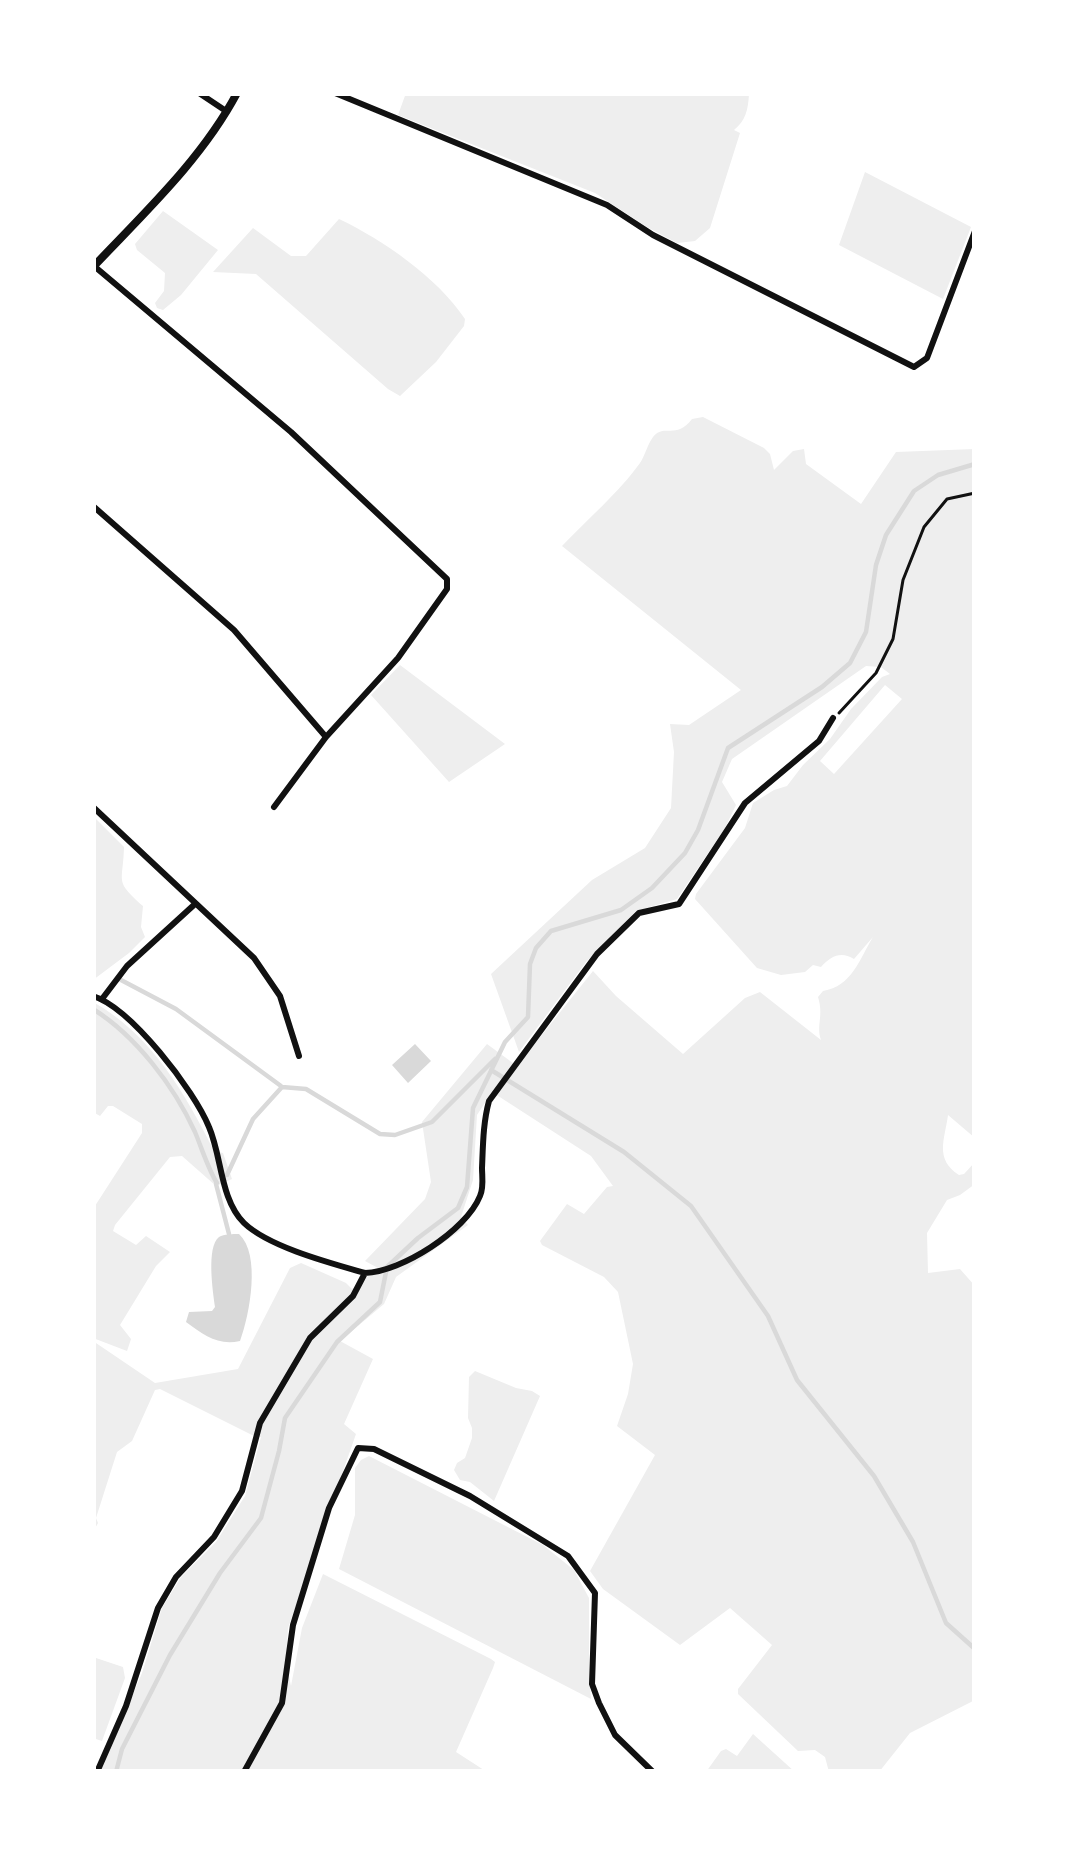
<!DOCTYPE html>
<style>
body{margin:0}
#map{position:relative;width:1068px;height:1865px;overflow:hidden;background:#fff;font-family:Signika,sans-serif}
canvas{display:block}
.frame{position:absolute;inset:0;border:96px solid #fff;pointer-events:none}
</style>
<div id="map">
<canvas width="1068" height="1865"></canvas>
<div class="frame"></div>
</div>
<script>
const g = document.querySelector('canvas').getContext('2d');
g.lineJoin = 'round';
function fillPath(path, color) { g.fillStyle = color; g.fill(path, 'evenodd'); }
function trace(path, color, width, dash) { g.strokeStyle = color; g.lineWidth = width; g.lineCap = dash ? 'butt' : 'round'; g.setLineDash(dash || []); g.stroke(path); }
const green = new Path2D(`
 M406 93H747L749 94C748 110 746 120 734 130L740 133 710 228 695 241 677 243 647 227 595 193 398 115Z
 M865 172 971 227 943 299 839 245Z
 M163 211 218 250 181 295 163 310 157 308 155 303 164 291 165 273 137 250 135 244Z
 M339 219C383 240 437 277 465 319L464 326 436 362 400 396 388 389 256 274 213 272 253 228 291 256H306Z
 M703 417 764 448 770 454 774 470 793 451 804 449 806 464 861 504 896 452 975 449V1138L948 1115C945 1139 934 1159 959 1175L964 1174 975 1162V1184L960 1195 947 1200 927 1233 928 1273 960 1269 975 1286V1700L910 1733 879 1772H829L825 1757 815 1750 798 1751 738 1694V1689L772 1645 730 1608 680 1645 603 1589 590 1571 655 1455 617 1426 628 1394 633 1364 618 1292 604 1277 542 1245 540 1241 567 1204 584 1214 607 1187 613 1186 591 1156 492 1092 477 1115 473 1180 461 1217 468 1225 396 1277 384 1304 340 1341 373 1359 344 1424 356 1434 288 1628 286 1661 291 1686 302 1628 323 1574 491 1659 495 1662 493 1668 456 1752 487 1772H100L142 1673 162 1608 181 1577 216 1542 245 1496 261 1437 252 1435 160 1389 155 1390 132 1441 117 1452 96 1518 98 1523 93 1532V1341L155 1383 238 1369 290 1268 301 1263 346 1283 352 1289 378 1268 365 1261 425 1199 431 1182 422 1122 487 1044 517 1066 593 971 616 996 683 1054 745 998 760 992 821 1040C816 1025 824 1016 818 997L823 991C852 986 859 960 873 937L854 959C841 951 831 956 821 967L813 965 805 972 781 975 757 968 695 899 696 894 745 828 753 803 774 790 787 786 803 765 830 739 851 709 882 677 890 674 881 667 866 666 732 759 722 782 736 805 725 828 677 899 636 911 586 962 519 1052 491 974 592 880 645 848 671 808 674 752 670 724 689 725 741 690 562 546C585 522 621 490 640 463 645 456 647 445 653 437 664 423 676 440 692 419ZM885 685 902 699 834 774 820 761Z
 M400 665 505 744 449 782 371 695Z
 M93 816 124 847C123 884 114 880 143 906L141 927 145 937 129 953 93 980Z
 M93 1002C151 1034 185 1093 214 1151L223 1153 232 1179 216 1186 182 1156 170 1157 115 1225 113 1231 136 1245 146 1236 170 1252 156 1266 120 1325 131 1339 127 1351 93 1338V1209L142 1133V1124L113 1106H108L100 1116 93 1112Z
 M475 1371 516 1388 532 1391 540 1396 494 1501 470 1482 460 1480 454 1470 457 1463 465 1458 472 1438V1428L468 1418 469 1377Z
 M369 1456 543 1545 574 1570 589 1598V1676L591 1699 339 1569 355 1515V1468L361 1460Z
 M93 1657 123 1667 125 1678 102 1741 93 1738Z
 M753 1734 795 1772H706L721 1751 726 1749 737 1756Z`);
const water = new Path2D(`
 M415 1044 431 1061 408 1083 392 1065Z
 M239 1234C261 1254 250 1314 240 1341 218 1346 204 1335 186 1322L189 1312 212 1311 215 1307C213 1292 206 1247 219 1237 224 1234 233 1234 239 1234Z`);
const stream = new Path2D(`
 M121 980 176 1009 281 1086
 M93 1009C136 1036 174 1086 195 1132 202 1149 209 1171 217 1183
 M491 1070 624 1152 691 1206 768 1316 797 1380 874 1476 913 1542 946 1623 975 1649
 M227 1175 253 1119 282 1087 306 1089 380 1134 395 1135 432 1122 495 1059
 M216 1184 229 1234
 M116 1772 122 1749 170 1655 220 1573 261 1518 279 1451 285 1418 337 1342 380 1302 387 1267 418 1238 458 1208 467 1187 473 1108 505 1042 528 1017 530 964 536 948 551 931 621 910 652 888 685 853 698 830 728 748 822 687 850 663 866 632 876 565 886 535 914 491 938 475 975 464`);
const path = new Path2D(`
 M839 713 876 673 893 639 903 580 924 527 947 499 975 493`);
const minor = new Path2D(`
 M199 93 226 111
 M335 93 607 205 653 235 914 367 927 358 975 231
 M94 266 291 432 447 579V589L398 658 326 737 274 807
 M93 506 234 630 326 737
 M93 807 254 958 280 996 299 1056
 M93 996C131 1008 194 1090 209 1127 222 1157 220 1199 244 1223 269 1247 330 1263 365 1273
 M102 999 127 966 195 904
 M97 1772 126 1706 158 1608 176 1577 214 1537 242 1491 260 1423 310 1338 353 1296 365 1273C401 1272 466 1231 480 1196 484 1188 482 1176 482 1168 483 1145 483 1123 489 1101L597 954 639 913 679 904 745 803 819 741 833 718
 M244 1772 282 1703 293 1625 329 1508 358 1448 374 1449 470 1496 568 1556 595 1593 592 1684 599 1703 615 1735 653 1772`);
const tertiary = new Path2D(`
 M93 267C144 213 202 159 237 93`);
fillPath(green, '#eee');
fillPath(water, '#d9d9d9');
trace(stream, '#d9d9d9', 4.5);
trace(path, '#111', 3);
trace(minor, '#111', 6);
trace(tertiary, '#111', 8);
</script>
